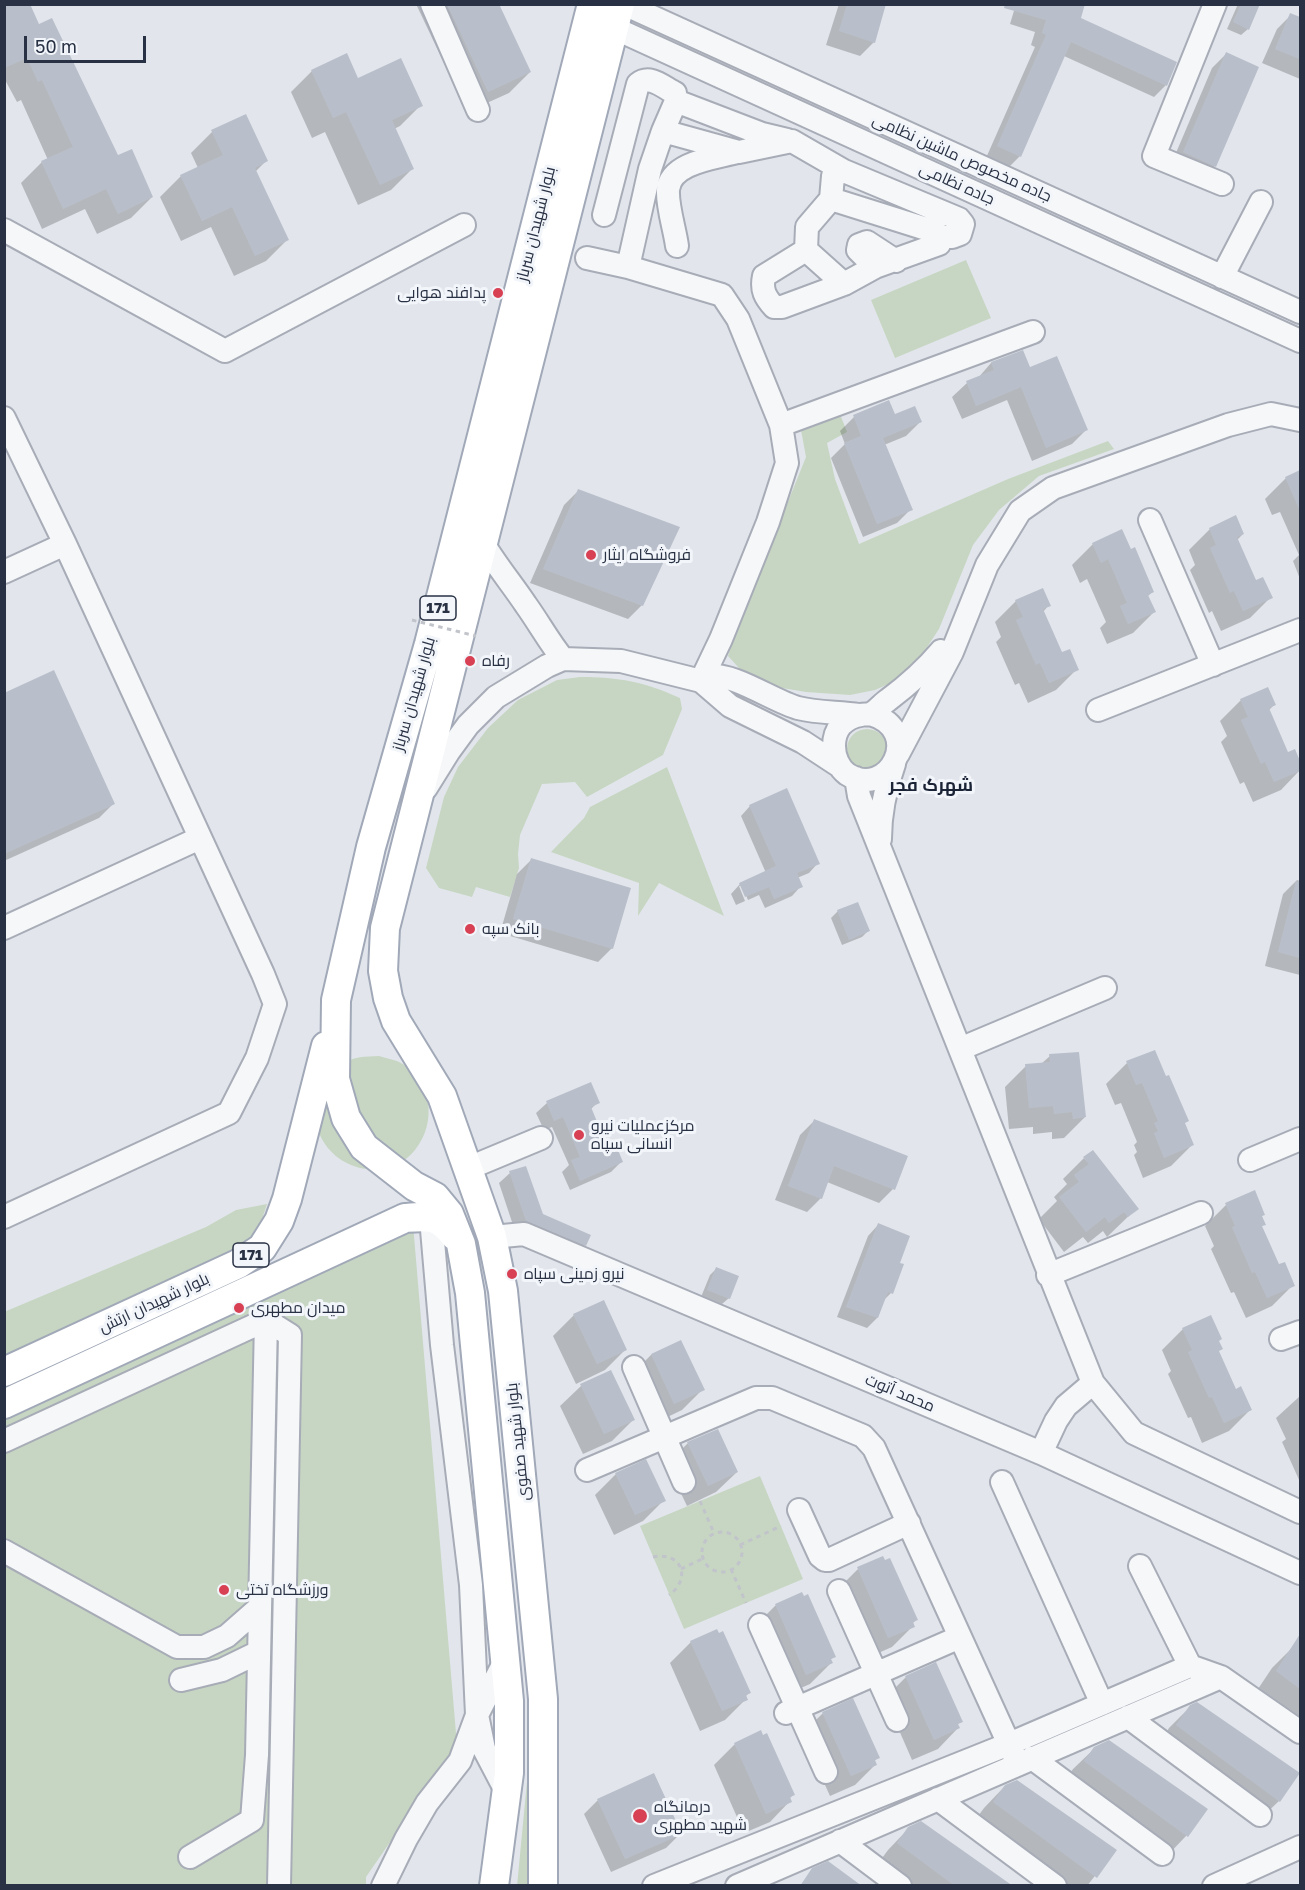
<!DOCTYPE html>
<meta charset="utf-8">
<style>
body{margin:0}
#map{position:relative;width:1305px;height:1890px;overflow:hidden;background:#e2e6ec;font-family:"Golos Text",sans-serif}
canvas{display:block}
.frame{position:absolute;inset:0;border:6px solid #293245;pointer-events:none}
.scale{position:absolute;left:24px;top:36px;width:122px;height:27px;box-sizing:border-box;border:3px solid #293245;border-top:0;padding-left:8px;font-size:18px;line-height:21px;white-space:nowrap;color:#293245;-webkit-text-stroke:4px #f2f5f9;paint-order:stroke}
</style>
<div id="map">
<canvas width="1305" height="1890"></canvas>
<div class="frame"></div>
<div class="scale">50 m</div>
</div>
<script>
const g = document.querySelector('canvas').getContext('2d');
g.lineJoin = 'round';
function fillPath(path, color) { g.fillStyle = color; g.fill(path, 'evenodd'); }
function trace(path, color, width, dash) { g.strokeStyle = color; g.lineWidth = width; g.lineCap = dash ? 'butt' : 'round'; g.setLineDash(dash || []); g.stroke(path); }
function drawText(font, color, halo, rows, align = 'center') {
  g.font = font + ' "Golos Text",Cairo,sans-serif'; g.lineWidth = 6; g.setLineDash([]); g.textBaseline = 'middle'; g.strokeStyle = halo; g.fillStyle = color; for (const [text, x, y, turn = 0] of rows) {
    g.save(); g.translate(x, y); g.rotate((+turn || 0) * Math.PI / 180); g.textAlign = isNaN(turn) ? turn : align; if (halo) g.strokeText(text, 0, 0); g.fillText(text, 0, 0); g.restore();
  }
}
const green = new Path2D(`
 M966 260 991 318 895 358 871 300Z
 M840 414 847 432 827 443 835 479 859 544 1008 479 1108 441 1114 449 1039 476 999 510 973 545 939 629 920 658 893 682 875 690 850 695 806 692 782 688 739 668 728 656 735 633 806 457 801 430Z
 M580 677C619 677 645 682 680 698L682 709 663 755 587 797 575 782 542 784 520 835 518 854 519 868 510 897 476 887 472 897 439 888 426 868 444 797 458 767 488 728 518 700 557 680Z
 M847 749a20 20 0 1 1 40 0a20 20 0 1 1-40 0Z
 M667 767 724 916 659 883 638 916 639 883 551 852 584 818 590 807Z
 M379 1056C385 1058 391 1059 397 1061 432 1077 438 1122 415 1150 390 1181 342 1173 323 1141 319 1134 314 1123 315 1115 316 1106 326 1094 330 1086 345 1059 347 1057 379 1056Z
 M267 1204 254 1244 5 1360 4 1312 206 1227 236 1210Z
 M413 1224 457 1745 366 1877V1885H5L4 1416Z
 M760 1476 803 1579 684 1629 640 1526Z
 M532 1729 529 1885 517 1886Z`);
const shadow = new Path2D(`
 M4 4 38 26 118 157 152 197 131 218 97 234 85 209 42 229 21 183 42 162 48 160 21 100 17 102 4 78Z
 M416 4H498L530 72 509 93 467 112Z
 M839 4H885L874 42 860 56 826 45Z
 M1016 4 1079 19 1166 85 1154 97 1064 56 1020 156 1008 168 986 158 1035 47 1031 45 1035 32 1010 24Z
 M1238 4H1259L1248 29 1241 35 1227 29Z
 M1291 15 1300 19V79L1262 63 1277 29Z
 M1226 54 1215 166 1201 180 1170 167 1212 68Z
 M346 55 357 80 421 105 400 126 394 129 412 169 391 190 358 205 325 132 312 138 291 92 312 71Z
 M245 116 266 161 255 172 287 240 266 261 234 276 211 227 181 241 160 197 181 176 198 168 191 153 212 132Z
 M1022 352 1029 369 1086 430 1072 444 1032 461 1007 400 962 419 952 397 967 383 978 378 991 363Z
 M894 416 920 422 906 436 884 445 911 509 897 523 863 537 831 458 845 444 840 431 854 417Z
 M1300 472V579L1293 561 1299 555 1280 512 1272 515 1265 499 1286 478Z
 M578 491 642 605 628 619 530 583 564 505Z
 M1210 529 1243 534 1237 540 1256 582 1271 597 1250 618 1221 631 1212 611 1209 613 1190 570 1195 565 1189 550Z
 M1093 544 1153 591 1147 597 1154 612 1133 633 1107 644 1100 628 1106 622 1087 579 1080 583 1072 565Z
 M1016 601 1049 605 1043 612 1062 654 1077 669 1056 690 1028 703 1019 683 1015 685 996 642 1001 637 995 622Z
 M4 694 113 804 99 818 4 861Z
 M1241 700 1274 705 1268 711 1287 754 1294 751 1300 765V770L1281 790 1253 802 1244 782 1240 784 1221 742 1227 736 1220 721Z
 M750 806 818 863 809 873 797 878 801 886 792 896 765 908 759 895 748 900 742 886H739L745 901 736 905 731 894 740 884 766 873 741 816Z
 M531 860 612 948 598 962 500 933 517 874Z
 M1297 880 1300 881V975L1265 966 1283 894Z
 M838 911 868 931 862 937 842 945 831 918Z
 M1050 1056 1085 1117 1064 1138 1052 1139V1132L1033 1134V1127L1009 1129 1005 1087 1026 1066 1041 1064Z
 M1127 1063 1184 1124 1192 1145 1171 1166 1143 1178 1134 1155 1137 1152 1134 1145 1137 1142 1121 1103 1115 1105 1106 1084Z
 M598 1102 590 1110 606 1148 621 1162 611 1172 570 1190 562 1172 569 1165 552 1127 544 1130 536 1113 547 1103Z
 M814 1121 893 1189 879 1203 827 1182 821 1198 807 1212 775 1200 800 1135Z
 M1084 1158 1137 1208 1107 1237 1103 1231 1088 1243 1083 1237 1064 1252 1039 1219 1057 1201 1054 1197 1067 1184 1063 1179Z
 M510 1173 541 1215 585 1245 575 1255 515 1231 499 1183Z
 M1226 1205 1261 1217 1264 1224 1261 1227 1278 1266 1293 1285 1272 1306 1246 1318 1234 1292 1231 1293 1211 1249 1214 1246 1205 1226Z
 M878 1225 898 1263 891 1293 883 1301 877 1318 867 1328 837 1317 868 1236Z
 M716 1269 729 1298 722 1304 701 1297 710 1275Z
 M574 1315 626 1349 605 1370 576 1384 553 1336Z
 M1183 1329 1218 1342V1352L1235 1391 1250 1410 1229 1431 1202 1443 1191 1417 1188 1418 1168 1374 1171 1371 1162 1350Z
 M680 1342 703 1389 682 1410 653 1424 630 1376 651 1355Z
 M581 1386 633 1420 612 1441 583 1454 560 1406Z
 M1300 1396V1482L1282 1442 1286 1439 1276 1418Z
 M717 1431 737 1472 716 1492 687 1506 667 1464 688 1443Z
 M616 1474 664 1500 643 1521 614 1535 595 1495Z
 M883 1558 916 1620 912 1624 913 1626 892 1647 867 1658 837 1590 858 1569Z
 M776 1605 834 1656 830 1660 831 1663 810 1684 785 1695 755 1626Z
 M691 1642 749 1693 745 1697 746 1699 725 1720 700 1731 670 1663Z
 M1293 1647 1300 1652V1725L1256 1692 1272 1668Z
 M906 1677 961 1721 957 1725 958 1728 938 1749 912 1760 885 1698Z
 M1191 1706 1279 1801 1258 1821 1157 1747 1169 1728Z
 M823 1713 878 1758 874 1761 876 1764 855 1785 830 1796 802 1734Z
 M735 1744 793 1795 789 1799 790 1801 770 1822 744 1833 714 1765Z
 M1095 1748 1206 1810 1186 1836 1166 1857 1064 1782 1073 1769Z
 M1005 1786 1115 1850 1087 1886H1058L973 1823 984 1808Z
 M598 1800 680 1834 666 1848 611 1872 584 1814Z
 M909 1828 1010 1886H906L877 1865 888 1850Z`);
const building = new Path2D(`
 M4 4H30L39 24 52 18 118 155 132 149 153 197 118 214 106 189 63 209 41 161 73 147 42 80 38 82 27 58 4 68Z
 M447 4H499L531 72 488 92Z
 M847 4H886L875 43 839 31Z
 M1005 4H1085L1081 18 1177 62 1167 86 1071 42 1021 157 997 146 1046 35 1042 33 1046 20 1004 8Z
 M1241 4H1260L1249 30 1233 22Z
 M1290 13 1300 17V59L1275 49Z
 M1226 52 1259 67 1216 167 1183 152Z
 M347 53 358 78 401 58 423 106 392 120 414 169 380 185 346 112 333 118 311 70Z
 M246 114 268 161 255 168 289 240 255 256 232 207 202 221 180 175 223 155 211 130Z
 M1023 350 1030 367 1057 356 1088 430 1046 448 1021 387 976 406 966 381 994 370 991 362Z
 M889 400 895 414 915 406 922 422 883 438 913 510 877 524 844 443 861 436 853 415Z
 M1300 470V511L1285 477Z
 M578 489 680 527 643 606 543 569Z
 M1236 515 1244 534 1237 537 1256 580 1263 577 1273 598 1243 611 1234 591 1230 593 1210 548 1216 545 1209 528Z
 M1122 529 1131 549 1135 547 1154 592 1148 595 1156 612 1128 624 1120 606 1127 603 1108 559 1101 563 1092 543Z
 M1043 588 1051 606 1043 609 1062 652 1070 649 1079 670 1049 683 1040 663 1036 665 1016 620 1023 617 1015 600Z
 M54 670 115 804 4 854V693Z
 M1268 687 1276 705 1269 708 1288 752 1295 749 1300 761V771L1274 782 1265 762 1261 764 1241 720 1248 717 1240 699Z
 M787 788 820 864 797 873 803 887 774 899 769 887 745 897 739 883 776 866 749 805Z
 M531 858 631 888 613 949 513 919Z
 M1296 881 1300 882V958L1278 952Z
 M858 902 870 931 849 940 837 910Z
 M1155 1050 1166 1076 1169 1075 1189 1121 1185 1123 1194 1145 1164 1158 1154 1133 1158 1131 1154 1123 1158 1121 1142 1083 1136 1085 1126 1061Z
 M1079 1052 1086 1117 1073 1119 1072 1112 1054 1114 1053 1106 1029 1108 1025 1064 1050 1062 1049 1054Z
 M591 1082 600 1103 591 1107 607 1146 615 1143 623 1162 580 1181 571 1160 580 1157 563 1117 554 1121 546 1101Z
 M814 1119 908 1156 895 1190 834 1166 822 1199 788 1186Z
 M1093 1150 1139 1209 1128 1217 1124 1212 1109 1223 1105 1217 1086 1232 1059 1197 1079 1182 1074 1175 1089 1164 1083 1157Z
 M526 1166 543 1214 591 1235 586 1246 526 1221 509 1171Z
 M1255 1190 1265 1215 1262 1216 1266 1225 1262 1226 1279 1264 1285 1262 1295 1286 1267 1298 1255 1272 1252 1273 1232 1227 1235 1226 1225 1203Z
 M878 1223 910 1236 900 1263 904 1264 893 1294 888 1292 878 1318 846 1307Z
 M716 1267 739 1276 730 1299 707 1290Z
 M604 1300 627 1350 597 1364 573 1314Z
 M1211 1315 1222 1339 1219 1341 1223 1349 1219 1351 1236 1389 1241 1386 1252 1410 1224 1423 1212 1397 1209 1398 1188 1352 1192 1350 1182 1328Z
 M681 1340 705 1390 674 1404 651 1354Z
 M611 1370 635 1420 604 1434 580 1384Z
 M718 1429 738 1472 708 1486 687 1442Z
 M646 1459 666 1501 635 1515 615 1473Z
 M883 1556 885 1560 890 1558 918 1620 913 1622 915 1627 888 1638 857 1567Z
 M802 1592 804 1596 808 1594 836 1657 831 1659 833 1663 806 1675 775 1604Z
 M717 1629 719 1633 723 1631 751 1693 746 1695 748 1700 722 1711 690 1641Z
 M1300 1634V1689L1276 1671Z
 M936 1662 963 1722 958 1724 960 1728 934 1740 905 1676Z
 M853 1698 880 1758 875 1760 877 1765 851 1776 822 1712Z
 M1197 1702 1300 1773 1280 1802 1176 1725 1190 1705Z
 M761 1730 763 1735 767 1733 795 1795 790 1797 792 1802 766 1814 734 1743Z
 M1109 1740 1208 1809 1188 1837 1084 1761 1094 1747Z
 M654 1773 682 1834 625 1859 597 1799Z
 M1017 1780 1117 1850 1097 1878 993 1802 1005 1785Z
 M921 1821 1013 1886H955L897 1843 908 1827Z
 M828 1861 862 1886H800L812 1868Z`);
const path = new Path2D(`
 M700 1501 714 1533
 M702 1552a20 20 0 1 1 40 0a20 20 0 1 1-40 0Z
 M740 1545 781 1526
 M653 1557C682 1551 692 1579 669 1595
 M681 1569 704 1558
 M731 1569 746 1603`);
const minor = new Path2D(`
 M432 4 478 110
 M624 4 1300 312
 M1215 4 1154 156 1222 184
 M614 28 1300 341
 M676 101 762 134 787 140
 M831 199 936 232 940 237 939 244 875 267 844 284 782 307H774C765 297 761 290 764 276L806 250 807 227 831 199 833 176 844 171 959 219 963 224 960 234 952 237H940
 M604 215 638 84C650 74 663 87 675 93L676 101 663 131
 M4 230 225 351 464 225
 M677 246C675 230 667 206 668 190 670 162 716 158 737 152
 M806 250 844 284
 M587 258 628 267 722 295 738 319 781 425 787 463 768 522 721 639 701 681
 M628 267 650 169 663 131 739 152 792 141 844 171
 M875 267 858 250 859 245 867 242 896 261
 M1222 277 1261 202
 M4 418 65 544 263 974 275 1004 257 1058 229 1113 4 1217
 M781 425 1033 332
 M1150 520 1213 665
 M483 543C496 565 512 584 526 605 539 623 549 642 563 659
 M4 572 65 544
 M701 681C704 679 706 677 709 676 732 672 775 702 798 708 818 713 839 712 859 715
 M1098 710 1300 630
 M870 714C926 730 888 801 847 774 839 768 834 757 834 746 834 739 836 731 841 725 846 720 854 716 861 715 864 714 867 715 870 714 876 712 882 704 888 700 908 685 925 670 941 651
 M898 754 952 652 987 565 1020 511 1053 488 1228 425 1271 414 1300 420
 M856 778 859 796 1093 1383 1134 1433 1300 1512
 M426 788 449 751 468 725 496 697 547 666 563 659 621 661 701 681 730 706 803 742 838 765
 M880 839C880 812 885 789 894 764
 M4 928 200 838
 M960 1049 1105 988
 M1250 1160 1300 1139
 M469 1168 541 1138
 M431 1218 442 1345 471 1585 477 1715 484 1749 506 1791
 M492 1237 524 1234 1041 1453 1300 1573
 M1048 1275 1201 1213
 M1281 1339 1300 1332
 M634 1367 684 1482
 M4 1441 266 1320 290 1335 279 1886
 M1041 1453 1056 1421 1066 1406 1093 1383
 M587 1470 756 1398H772L863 1436 874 1448 1018 1764
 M1002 1482 1102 1704
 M799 1510 820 1556 825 1560H829L909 1523
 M4 1551 177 1647H204L227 1636 260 1607
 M1140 1566 1190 1666
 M839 1591 897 1720
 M760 1625 826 1772
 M181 1680 222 1670 259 1652
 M786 1713 960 1637
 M1128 1717 1260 1815
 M1032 1758 1162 1854
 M938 1799 1055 1886
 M840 1841 900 1886
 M190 1857 252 1820 257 1755 266 1320
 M383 1886 406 1839 427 1803 460 1761 477 1715 505 1661
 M654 1886 1009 1744 1190 1666 1221 1677 1300 1732
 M737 1886 1221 1677
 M1214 1886 1300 1847`);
const major = new Path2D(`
 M4 1372 238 1264 262 1248 279 1221 287 1199 326 1046
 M4 1404 405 1218C430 1216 438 1215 455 1236
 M494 1886 509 1773V1701L470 1293 461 1244 449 1214 435 1197 414 1186 364 1147 346 1118 335 1079 336 1000 371 847 429 644 592 4
 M543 1886V1699L503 1291 492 1237 442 1096 396 1021 388 998 383 971 385 928 620 4`);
const pathBridge = new Path2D(`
 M412 620 476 636`);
const markers = [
 [498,293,6,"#d84053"],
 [591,555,6,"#d84053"],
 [470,661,6,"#d84053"],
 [470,929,6,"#d84053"],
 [579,1135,6,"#d84053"],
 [512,1274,6,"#d84053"],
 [239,1308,6,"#d84053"],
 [224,1590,6,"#d84053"],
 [640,1816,8,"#d84053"]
];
const shields = [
 [438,608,36],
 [251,1255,36]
];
const shieldNames = [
 ["171",438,608],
 ["171",251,1255]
];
const streetNames = [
 ["جاده مخصوص ماشین نظامی",962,158,24],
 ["جاده نظامی",957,184,24],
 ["بلوار شهیدان سرباز",536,224,-76],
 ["بلوار شهیدان سرباز",414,694,-74],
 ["بلوار شهیدان ارتش",154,1303,-25],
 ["محمد آتوت",900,1393,23],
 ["بلوار شهید صفوی",518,1442,-96]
];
const poiNames = [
 ["پدافند هوایی",486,293,"right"],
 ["فروشگاه ایثار",603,555],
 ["رفاه",482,661],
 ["بانک سپه",482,929],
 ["مرکزعملیات نیرو",591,1126],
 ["انسانی سپاه",591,1144],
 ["نیرو زمینی سپاه",524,1274],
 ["میدان مطهری",251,1308],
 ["ورزشگاه تختی",236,1590],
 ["درمانگاه",654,1807],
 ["شهید مطهری",654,1825]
];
const neighbourhoodNames = [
 ["شهرک فجر",931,785]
];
fillPath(green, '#c7d6c3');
fillPath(shadow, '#0003');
fillPath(building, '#b9bfca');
trace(minor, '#a7acb7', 26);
trace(major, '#a1a9b8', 32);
trace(path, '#c1c4ca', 3, [4.5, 4.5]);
trace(minor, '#f6f7f9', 22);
trace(major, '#fff', 28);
trace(pathBridge, '#c1c4ca', 3, [4.5, 4.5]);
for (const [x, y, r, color] of markers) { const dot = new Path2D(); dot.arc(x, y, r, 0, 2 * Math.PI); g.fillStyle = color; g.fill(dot); trace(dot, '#f2f5f9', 2); }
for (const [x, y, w] of shields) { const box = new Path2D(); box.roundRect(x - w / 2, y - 12, w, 24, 4.5); g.fillStyle = '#f2f5f9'; g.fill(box); trace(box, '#293245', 1.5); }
drawText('bold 15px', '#293245', null, shieldNames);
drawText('16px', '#293245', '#f2f5f9', streetNames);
drawText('16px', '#293245', '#f2f5f9', poiNames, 'left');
drawText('bold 18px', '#1b2336', '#f2f5f9', neighbourhoodNames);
</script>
